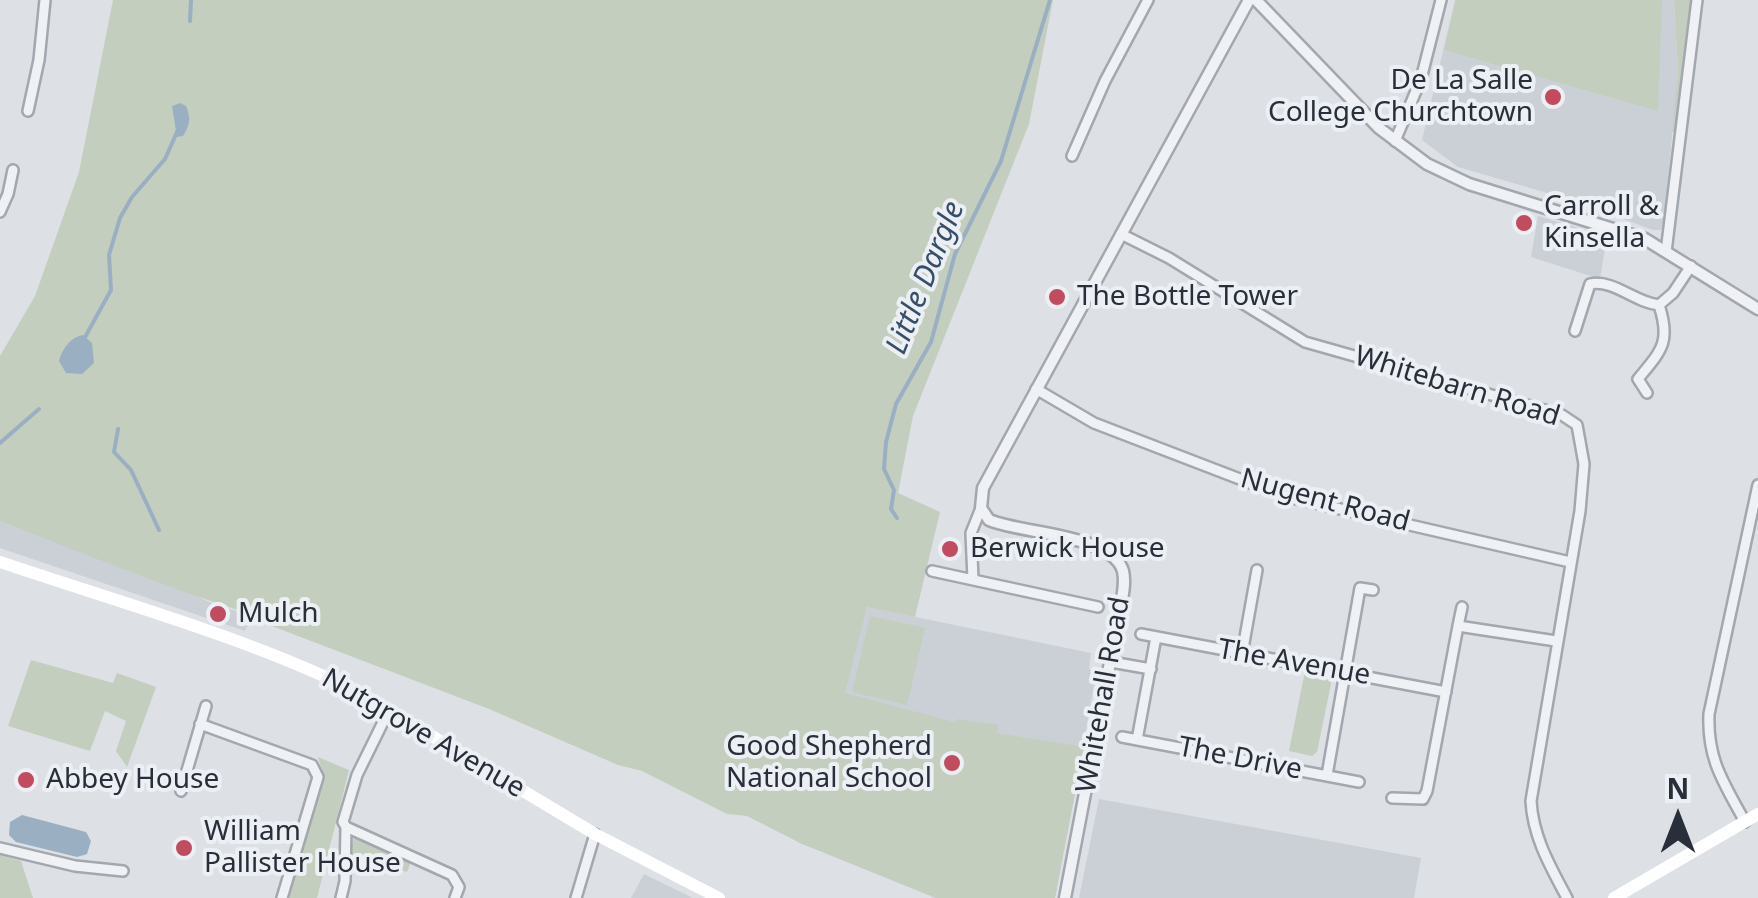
<!DOCTYPE html>
<style>
body{margin:0}
#map{position:relative;width:1758px;height:898px;overflow:hidden;background:#dde0e5;font-family:"Noto Sans",sans-serif}
canvas{display:block}
.north{position:absolute;left:1628px;top:768px;width:100px;height:100px;-webkit-text-stroke:8px #eceff3;paint-order:stroke;rotate:0deg;font-size:28px;font-weight:700;line-height:40px;text-align:center;color:#282f3a}
.north::after{content:'';display:block;margin:auto;width:35px;height:45px;background:#282f3a;clip-path:polygon(50% 0,100% 100%,50% 72%,0 100%)}
</style>
<div id="map">
<canvas width="1758" height="898"></canvas>
<div class="north">N</div>
</div>
<script>
const g = document.querySelector('canvas').getContext('2d');
g.lineJoin = 'round';
function fillPath(path, color) { g.fillStyle = color; g.fill(path, 'evenodd'); }
function trace(path, color, width, dash) { g.strokeStyle = color; g.lineWidth = width; g.lineCap = dash ? 'butt' : 'round'; g.setLineDash(dash || []); g.stroke(path); }
function drawText(font, color, halo, rows, align = 'center') {
  g.font = font + ' "Noto Sans",sans-serif'; g.lineWidth = 8; g.setLineDash([]); g.textBaseline = 'middle'; g.strokeStyle = halo; g.fillStyle = color; for (const [text, x, y, turn = 0] of rows) {
    g.save(); g.translate(x, y); g.rotate((+turn || 0) * Math.PI / 180); g.textAlign = isNaN(turn) ? turn : align; if (halo) g.strokeText(text, 0, 0); g.fillText(text, 0, 0); g.restore();
  }
}
const built = new Path2D(`
 M1455 0H1674L1678 71 1664 224 1661 230H1653L1575 201 1458 167 1422 140Z
 M1538 216 1607 236 1600 279 1531 257Z
 M0 521 175 586 218 606 251 615V618L245 631 0 548Z
 M867 607 1091 653 1089 669 1096 675 1055 898H936L800 843Z
 M1099 799 1421 858 1414 898H1079Z
 M644 874 646 875 693 898H631Z`);
const green = new Path2D(`
 M113 0H1053L1029 124 913 416 898 493 940 512 915 617 867 607 845 693 954 722 958 719 998 725 997 733 1084 747 1055 898H936L800 843 747 816 727 814 642 771 618 765 489 709 251 618 250 614C167 588 83 553 0 521V356L35 296 79 172Z
 M1456 0H1662L1658 111 1444 50Z
 M1674 0H1693L1678 132H1672L1678 71Z
 M870 616 925 628 907 705 852 692Z
 M31 660 113 683 117 673 156 687 127 767 116 751 126 721 105 711 90 751 8 726Z
 M1305 671 1329 676 1331 684 1317 752 1312 756 1289 751Z
 M318 757 349 770 317 898H288L321 790 324 777Z
 M354 838 411 862 407 872 371 861H351L348 856Z
 M0 855 21 861 33 898H0Z`);
const water = new Path2D(`
 M180 103 186 106C191 118 190 125 183 136L177 137 172 106Z
 M83 335 92 343 94 363 82 374 66 373 59 361C62 350 70 337 83 335Z
 M22 815 86 832 91 841 87 854 77 857 16 842 9 835 10 822Z`);
const stream = new Path2D(`
 M190 21 191 0
 M84 339 111 290 109 255 120 218 132 197 165 159 177 132
 M118 429 114 452 131 470 159 530
 M0 443 39 409
 M897 518 891 509 894 490 884 469 886 442 896 404 931 342 955 254 1001 161 1050 0`);
const minor = new Path2D(`
 M28 111 39 60 45 0
 M1395 141 1421 79 1441 0
 M1072 156 1105 81 1148 0
 M0 212 8 194 13 170
 M1121 234 1169 258 1305 342 1562 415 1577 425 1584 464 1580 511 1531 801C1533 837 1550 866 1567 898
 M1666 252 1697 0
 M1575 331 1590 284C1614 279 1635 303 1659 305L1673 293 1691 266
 M1036 389 1094 423 1284 496 1570 562
 M1647 393 1638 379C1662 350 1671 342 1659 305
 M932 571 1098 607
 M973 579 971 533 981 508
 M1458 626 1462 607
 M1141 634 1446 692
 M1242 654 1257 570
 M1111 662 1151 669
 M389 710 357 775 343 822 346 827 452 875 459 887 455 898
 M200 724 312 765 318 777 282 898
 M1122 737 1359 782
 M1137 740 1156 637
 M1327 775 1360 588 1373 590
 M181 791 206 706
 M1392 798 1423 799 1427 791 1458 626 1556 641
 M1745 822C1724 783 1707 760 1709 714L1758 485
 M0 848 75 866 123 871
 M341 898 345 881 346 827
 M576 898 595 834`);
const tertiary = new Path2D(`
 M1256 0 1379 128 1427 164 1469 184 1645 239 1758 309
 M1065 898 1120 610C1122 598 1126 584 1123 571 1112 534 1022 534 989 520L981 508 983 488 1249 0`);
const secondary = new Path2D(`
 M0 562C121 603 246 637 360 693L595 834 719 898
 M1614 898 1758 814`);
const markers = [
 [1553,97,10,"#c14b5f"],
 [1524,223,10,"#c14b5f"],
 [1057,297,10,"#c14b5f"],
 [950,549,10,"#c14b5f"],
 [218,614,10,"#c14b5f"],
 [952,763,10,"#c14b5f"],
 [26,780,10,"#c14b5f"],
 [184,848,10,"#c14b5f"]
];
const poiNames = [
 ["De La Salle",1533,81,"right"],
 ["College Churchtown",1533,113,"right"],
 ["Carroll &",1544,207],
 ["Kinsella",1544,239],
 ["The Bottle Tower",1077,297],
 ["Berwick House",970,549],
 ["Mulch",238,614],
 ["Good Shepherd",932,747,"right"],
 ["National School",932,779,"right"],
 ["Abbey House",46,780],
 ["William",204,832],
 ["Pallister House",204,864]
];
const streetNames = [
 ["Whitebarn Road",1457,387,17],
 ["Nugent Road",1325,501,15],
 ["The Avenue",1294,663,10],
 ["Whitehall Road",1104,695,-80],
 ["Nutgrove Avenue",423,734,30],
 ["The Drive",1240,759,11]
];
const waterNames = [
 ["Little Dargle",926,278,-68]
];
fillPath(built, '#cbd0d6');
fillPath(green, '#c3cebf');
fillPath(water, '#9bafc3');
trace(stream, '#9bafc3', 4);
trace(minor, '#a3a7ae', 14);
trace(tertiary, '#a3a7ae', 15);
trace(minor, '#eff1f4', 9);
trace(tertiary, '#eff1f4', 10);
trace(secondary, '#fff', 12);
for (const [x, y, r, color] of markers) { const dot = new Path2D(); dot.arc(x, y, r, 0, 2 * Math.PI); g.fillStyle = color; g.fill(dot); trace(dot, '#eceff3', 4); }
drawText('28px', '#282f3a', '#eceff3', poiNames, 'left');
drawText('28px', '#282f3a', '#eceff3', streetNames);
drawText('italic 30px', '#364e6a', '#eceff3', waterNames);
</script>
